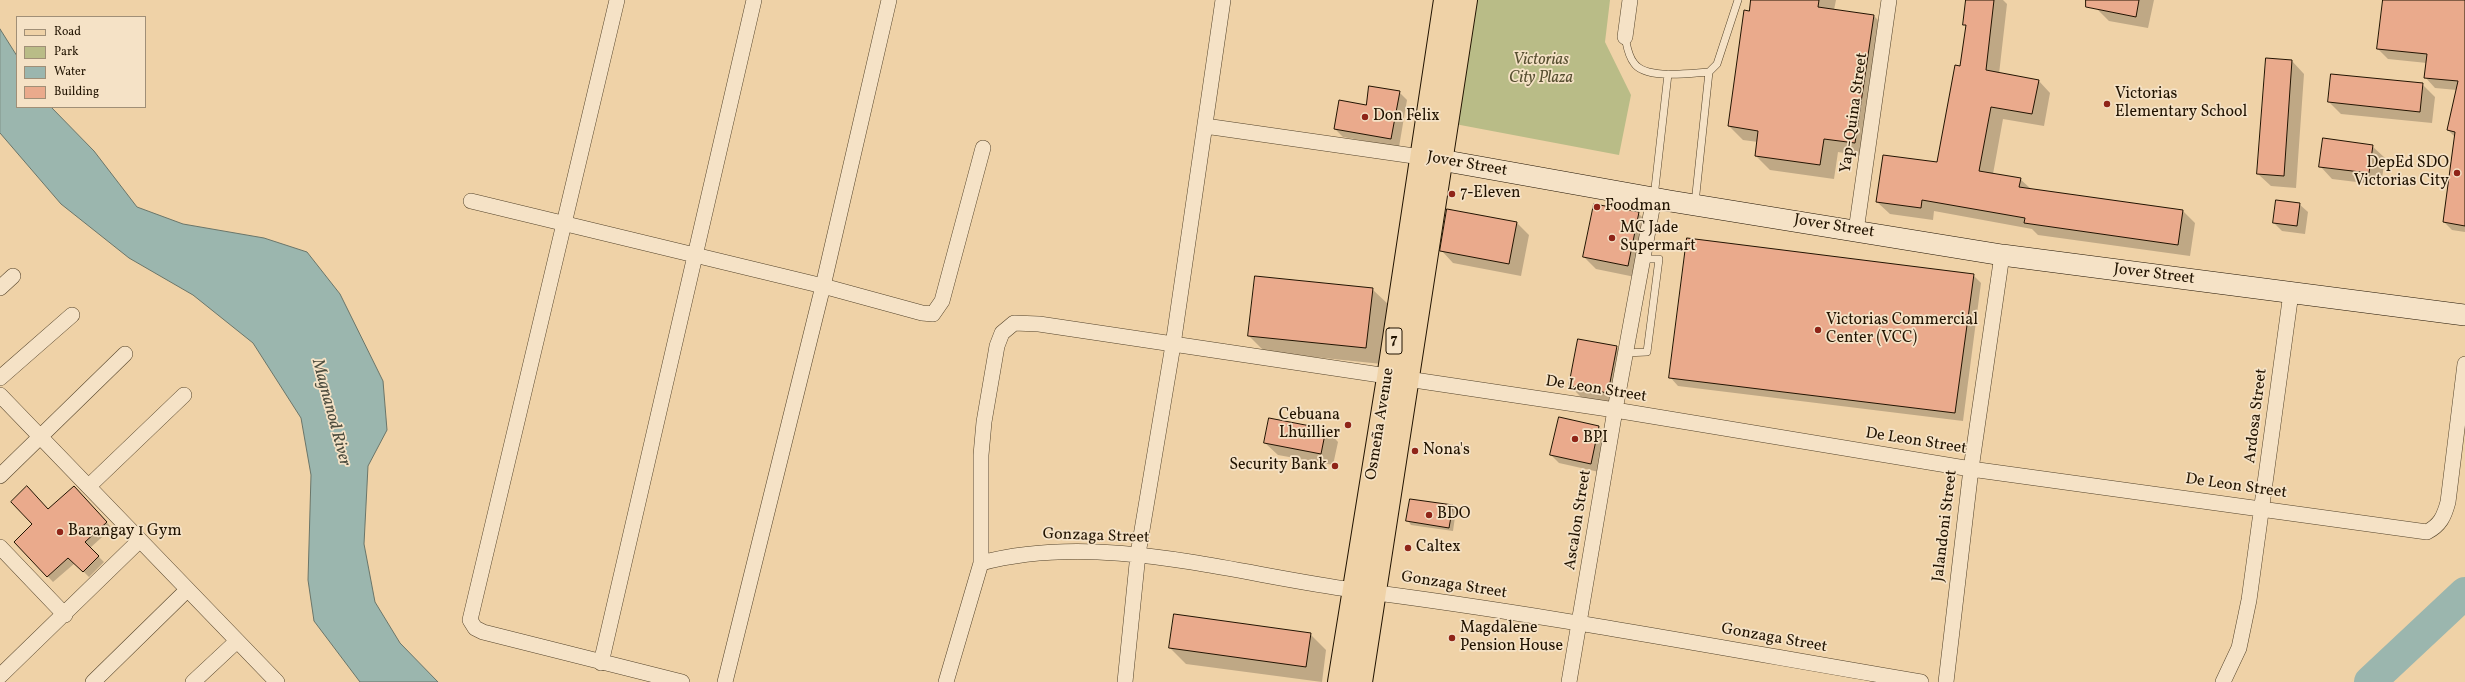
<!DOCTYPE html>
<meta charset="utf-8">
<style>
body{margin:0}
#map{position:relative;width:2465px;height:682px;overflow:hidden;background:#efd2a7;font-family:Vollkorn,serif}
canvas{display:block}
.legend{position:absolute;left:16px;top:16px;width:130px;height:92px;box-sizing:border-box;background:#f5e2c6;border:1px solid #a08f77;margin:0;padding:5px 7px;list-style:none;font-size:12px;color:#211301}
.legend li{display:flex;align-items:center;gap:8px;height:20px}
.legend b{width:20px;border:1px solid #a08f77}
</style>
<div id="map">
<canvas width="2465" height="682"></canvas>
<ul class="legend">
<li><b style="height:5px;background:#efd2a7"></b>Road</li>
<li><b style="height:11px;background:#b9bc87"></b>Park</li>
<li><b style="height:11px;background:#9bb6ae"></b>Water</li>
<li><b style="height:11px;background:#eaaa8c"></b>Building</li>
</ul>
</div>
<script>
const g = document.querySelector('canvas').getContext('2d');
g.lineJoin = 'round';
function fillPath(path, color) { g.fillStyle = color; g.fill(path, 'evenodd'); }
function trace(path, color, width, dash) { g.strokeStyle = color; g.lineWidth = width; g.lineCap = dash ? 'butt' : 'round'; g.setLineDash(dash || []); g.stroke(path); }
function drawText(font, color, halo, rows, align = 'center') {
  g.font = font + ' Vollkorn,serif'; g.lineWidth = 3.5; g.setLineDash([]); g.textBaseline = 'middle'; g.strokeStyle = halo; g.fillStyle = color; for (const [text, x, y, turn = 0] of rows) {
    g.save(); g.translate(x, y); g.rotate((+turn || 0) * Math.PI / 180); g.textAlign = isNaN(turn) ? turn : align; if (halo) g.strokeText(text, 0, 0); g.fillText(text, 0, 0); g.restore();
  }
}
const green = new Path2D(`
 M1475 0H1610L1605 42 1631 95 1619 155 1455 124Z`);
const water = new Path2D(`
 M0 29 17 56V107H51L94 151 137 207 183 224 264 238 307 252 340 294 383 381 387 430 368 466 364 544 375 602 400 643 438 682H360L314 621 308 580 311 475 301 418 253 343 193 295 129 258 61 204 0 133Z`);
const shadow = new Path2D(`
 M1751 0H1836L1834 10 1874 16 1888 30 1869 157 1838 152 1834 179 1770 170 1756 156 1758 142 1743 140 1729 126Z
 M1967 0H2003L2007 4 1999 74 2038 80 2050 93 2044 126 2003 119 1993 174 2020 179 2031 189 2183 211 2195 223 2190 256 2038 235 2032 229 1934 211 1933 220 1890 214 1877 202 1938 163 1961 67 1967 27 1964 24Z
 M2098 0H2154L2148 28 2109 21 2096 8Z
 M2384 0H2465V142L2458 140 2448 130 2457 90 2435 88 2425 77 2427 63 2388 59 2378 49Z
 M2292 61 2304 74 2296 188 2271 186 2258 174Z
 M2422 84 2435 97 2432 123 2341 114 2329 102Z
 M1399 92 1407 100 1399 147 1343 137 1335 129 1366 106Z
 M2372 146 2385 158 2381 185 2332 179 2320 166Z
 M2465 160V232L2452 230 2444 222Z
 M2299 204 2308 212 2305 234 2282 231 2274 223Z
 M1638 213 1651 226 1640 278 1596 269 1584 257Z
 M1517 223 1529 235 1521 276 1453 263 1441 250Z
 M1973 275 1981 283 1963 421 1678 386 1670 377Z
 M1372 289 1389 305 1382 364 1265 352 1249 336Z
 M1616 347 1629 359 1620 405 1582 398 1570 386Z
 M1599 427 1607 435 1599 472 1559 463 1551 455Z
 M1326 429 1338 442 1333 465 1278 455 1265 443Z
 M79 493 112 528 90 548 104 562 89 577 75 563 53 582 15 542 49 511Z
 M1452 506 1456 510 1453 531 1411 525 1408 521Z
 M1310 634 1326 650 1322 682 1186 664 1170 648Z`);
const river = new Path2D(`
 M2370 682 2465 593`);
const building = new Path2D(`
 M1751 0H1819L1818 7 1874 15 1855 143 1824 139 1820 165 1755 156 1758 131 1728 126 1744 10 1749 11Z
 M1966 0H1994L1986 70 2039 80 2032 114 1991 107 1979 171 2021 178 2019 187 2183 210 2178 245 2024 223 2025 218 1922 200 1921 208 1876 202 1883 155 1937 162 1955 65 1960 66 1966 25H1963Z
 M2086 0H2139L2136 17 2086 7Z
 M2383 0H2465V226L2443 222 2455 132 2447 130 2458 81 2424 78 2427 54 2377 49Z
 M2266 58 2292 60 2284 176 2257 174Z
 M2331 74 2423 83 2420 112 2328 102Z
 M1369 86 1400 91 1391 139 1334 129 1339 100 1366 105Z
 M2323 138 2373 145 2369 173 2319 167Z
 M2276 200 2300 203 2297 226 2273 223Z
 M1594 204 1639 212 1628 266 1583 257Z
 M1447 209 1517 222 1509 264 1440 251Z
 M1687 238 1974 274 1955 413 1669 378Z
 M1255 276 1373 288 1366 348 1248 336Z
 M1578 339 1617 346 1608 393 1569 386Z
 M1559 417 1599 426 1591 464 1550 455Z
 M1269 418 1326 429 1321 454 1264 443Z
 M27 486 48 509 74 486 107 522 85 542 99 556 83 572 68 558 47 577 14 542 32 524 11 502Z
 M1410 499 1453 505 1449 528 1406 521Z
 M1174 614 1311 633 1306 667 1169 648Z`);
const lane = new Path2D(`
 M1625 37C1627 46 1628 56 1634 63 1645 80 1691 73 1709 72
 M1654 197 1668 74
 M1695 203 1709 72 1717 64 1738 0
 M1625 353 1647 352 1659 259H1643`);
const street = new Path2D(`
 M617 0 470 620 475 628 483 632 682 682
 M1625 37 1630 0
 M1205 126 1421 157
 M471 201 823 286 922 313 933 314 942 301 983 148
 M1856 231 1889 0
 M0 288 13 276
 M0 378 72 315
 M0 395 277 682
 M0 476 125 354
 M89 486 184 395
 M0 547 65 615
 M981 563C1101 531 1234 574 1354 590 1544 614 1732 650 1921 682
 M601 663 754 0
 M0 676 140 540
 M93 682 187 590
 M193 682 237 641
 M725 682 823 286 889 0
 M946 682 981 563V455L984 422 997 346 1002 333 1014 323 1039 324 1615 410 1971 469 2427 532C2440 525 2444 517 2448 502L2465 364
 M1125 682 1138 554 1173 345 1223 0
 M1569 682 1615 410 1654 198
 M1946 682 1971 469 2002 255
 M2223 682 2239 648 2249 600 2291 293`);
const secondary = new Path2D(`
 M1424 157 1670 201 2002 255 2465 315`);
const primary = new Path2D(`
 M1339 682 1388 378 1445 0
 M1361 682 1466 0`);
const markers = [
 [2107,104,4,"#8f2418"],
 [1365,117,4,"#8f2418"],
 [2457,173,4,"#8f2418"],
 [1452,194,4,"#8f2418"],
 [1597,207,4,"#8f2418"],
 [1612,238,4,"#8f2418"],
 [1818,330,4,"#8f2418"],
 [1348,425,4,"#8f2418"],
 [1575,439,4,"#8f2418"],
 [1415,451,4,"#8f2418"],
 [1335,466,4,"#8f2418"],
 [1429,515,4,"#8f2418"],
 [60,532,4,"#8f2418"],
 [1408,548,4,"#8f2418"],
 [1452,638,4,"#8f2418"]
];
const shields = [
 [1394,341,16]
];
const shieldNames = [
 ["7",1394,341]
];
const parkNames = [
 ["Victorias",1541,61],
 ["City Plaza",1541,79]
];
const poiNames = [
 ["Victorias",2115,95],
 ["Elementary School",2115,113],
 ["Don Felix",1373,117],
 ["DepEd SDO",2449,164,"right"],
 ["Victorias City",2449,182,"right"],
 ["7-Eleven",1460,194],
 ["Foodman",1605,207],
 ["MC Jade",1620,229],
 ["Supermart",1620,247],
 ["Victorias Commercial",1826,321],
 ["Center (VCC)",1826,339],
 ["Cebuana",1340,416,"right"],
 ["Lhuillier",1340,434,"right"],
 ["BPI",1583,439],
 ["Nona's",1423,451],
 ["Security Bank",1327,466,"right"],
 ["BDO",1437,515],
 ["Barangay 1 Gym",68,532],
 ["Caltex",1416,548],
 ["Magdalene",1460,629],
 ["Pension House",1460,647]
];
const streetNames = [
 ["Yap-Quina Street",1855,113,-82],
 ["Jover Street",1467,165,10],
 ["Jover Street",1834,227,9],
 ["Jover Street",2154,275,7],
 ["De Leon Street",1596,390,9],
 ["Ardosa Street",2257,416,-83],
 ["Osmeña Avenue",1381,424,-81],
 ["De Leon Street",1916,442,9],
 ["De Leon Street",2236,487,8],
 ["Ascalon Street",1579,520,-81],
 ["Jalandoni Street",1946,526,-83],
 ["Gonzaga Street",1096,537,2],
 ["Gonzaga Street",1454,586,9],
 ["Gonzaga Street",1774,639,10]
];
const waterNames = [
 ["Magnanod River",330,413,75]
];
fillPath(green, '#b9bc87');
fillPath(water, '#9bb6ae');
trace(water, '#6a7569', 1);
fillPath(shadow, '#0003');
trace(river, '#9bb6ae', 32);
fillPath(building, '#eaaa8c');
trace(building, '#211301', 1);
trace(lane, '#54432a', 8);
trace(street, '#54432a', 16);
trace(secondary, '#211301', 22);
trace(primary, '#211301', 24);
trace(lane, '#f5e2c6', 7);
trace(street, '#f5e2c6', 15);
trace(secondary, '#f5e2c6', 21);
trace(primary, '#efd2a7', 22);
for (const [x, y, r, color] of markers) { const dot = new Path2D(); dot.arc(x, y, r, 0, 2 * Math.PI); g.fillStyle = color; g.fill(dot); trace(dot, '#f5e2c6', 1.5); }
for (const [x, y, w] of shields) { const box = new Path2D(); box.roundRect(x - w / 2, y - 13, w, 26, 3); g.fillStyle = '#f5e2c6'; g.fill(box); trace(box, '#211301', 1); }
drawText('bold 15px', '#211301', null, shieldNames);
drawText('italic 16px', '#564e30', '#f5e2c6', parkNames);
drawText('16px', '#211301', '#f5e2c6', poiNames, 'left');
drawText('16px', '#211301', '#f5e2c6', streetNames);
drawText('italic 17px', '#4c4c3e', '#f5e2c6', waterNames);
</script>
